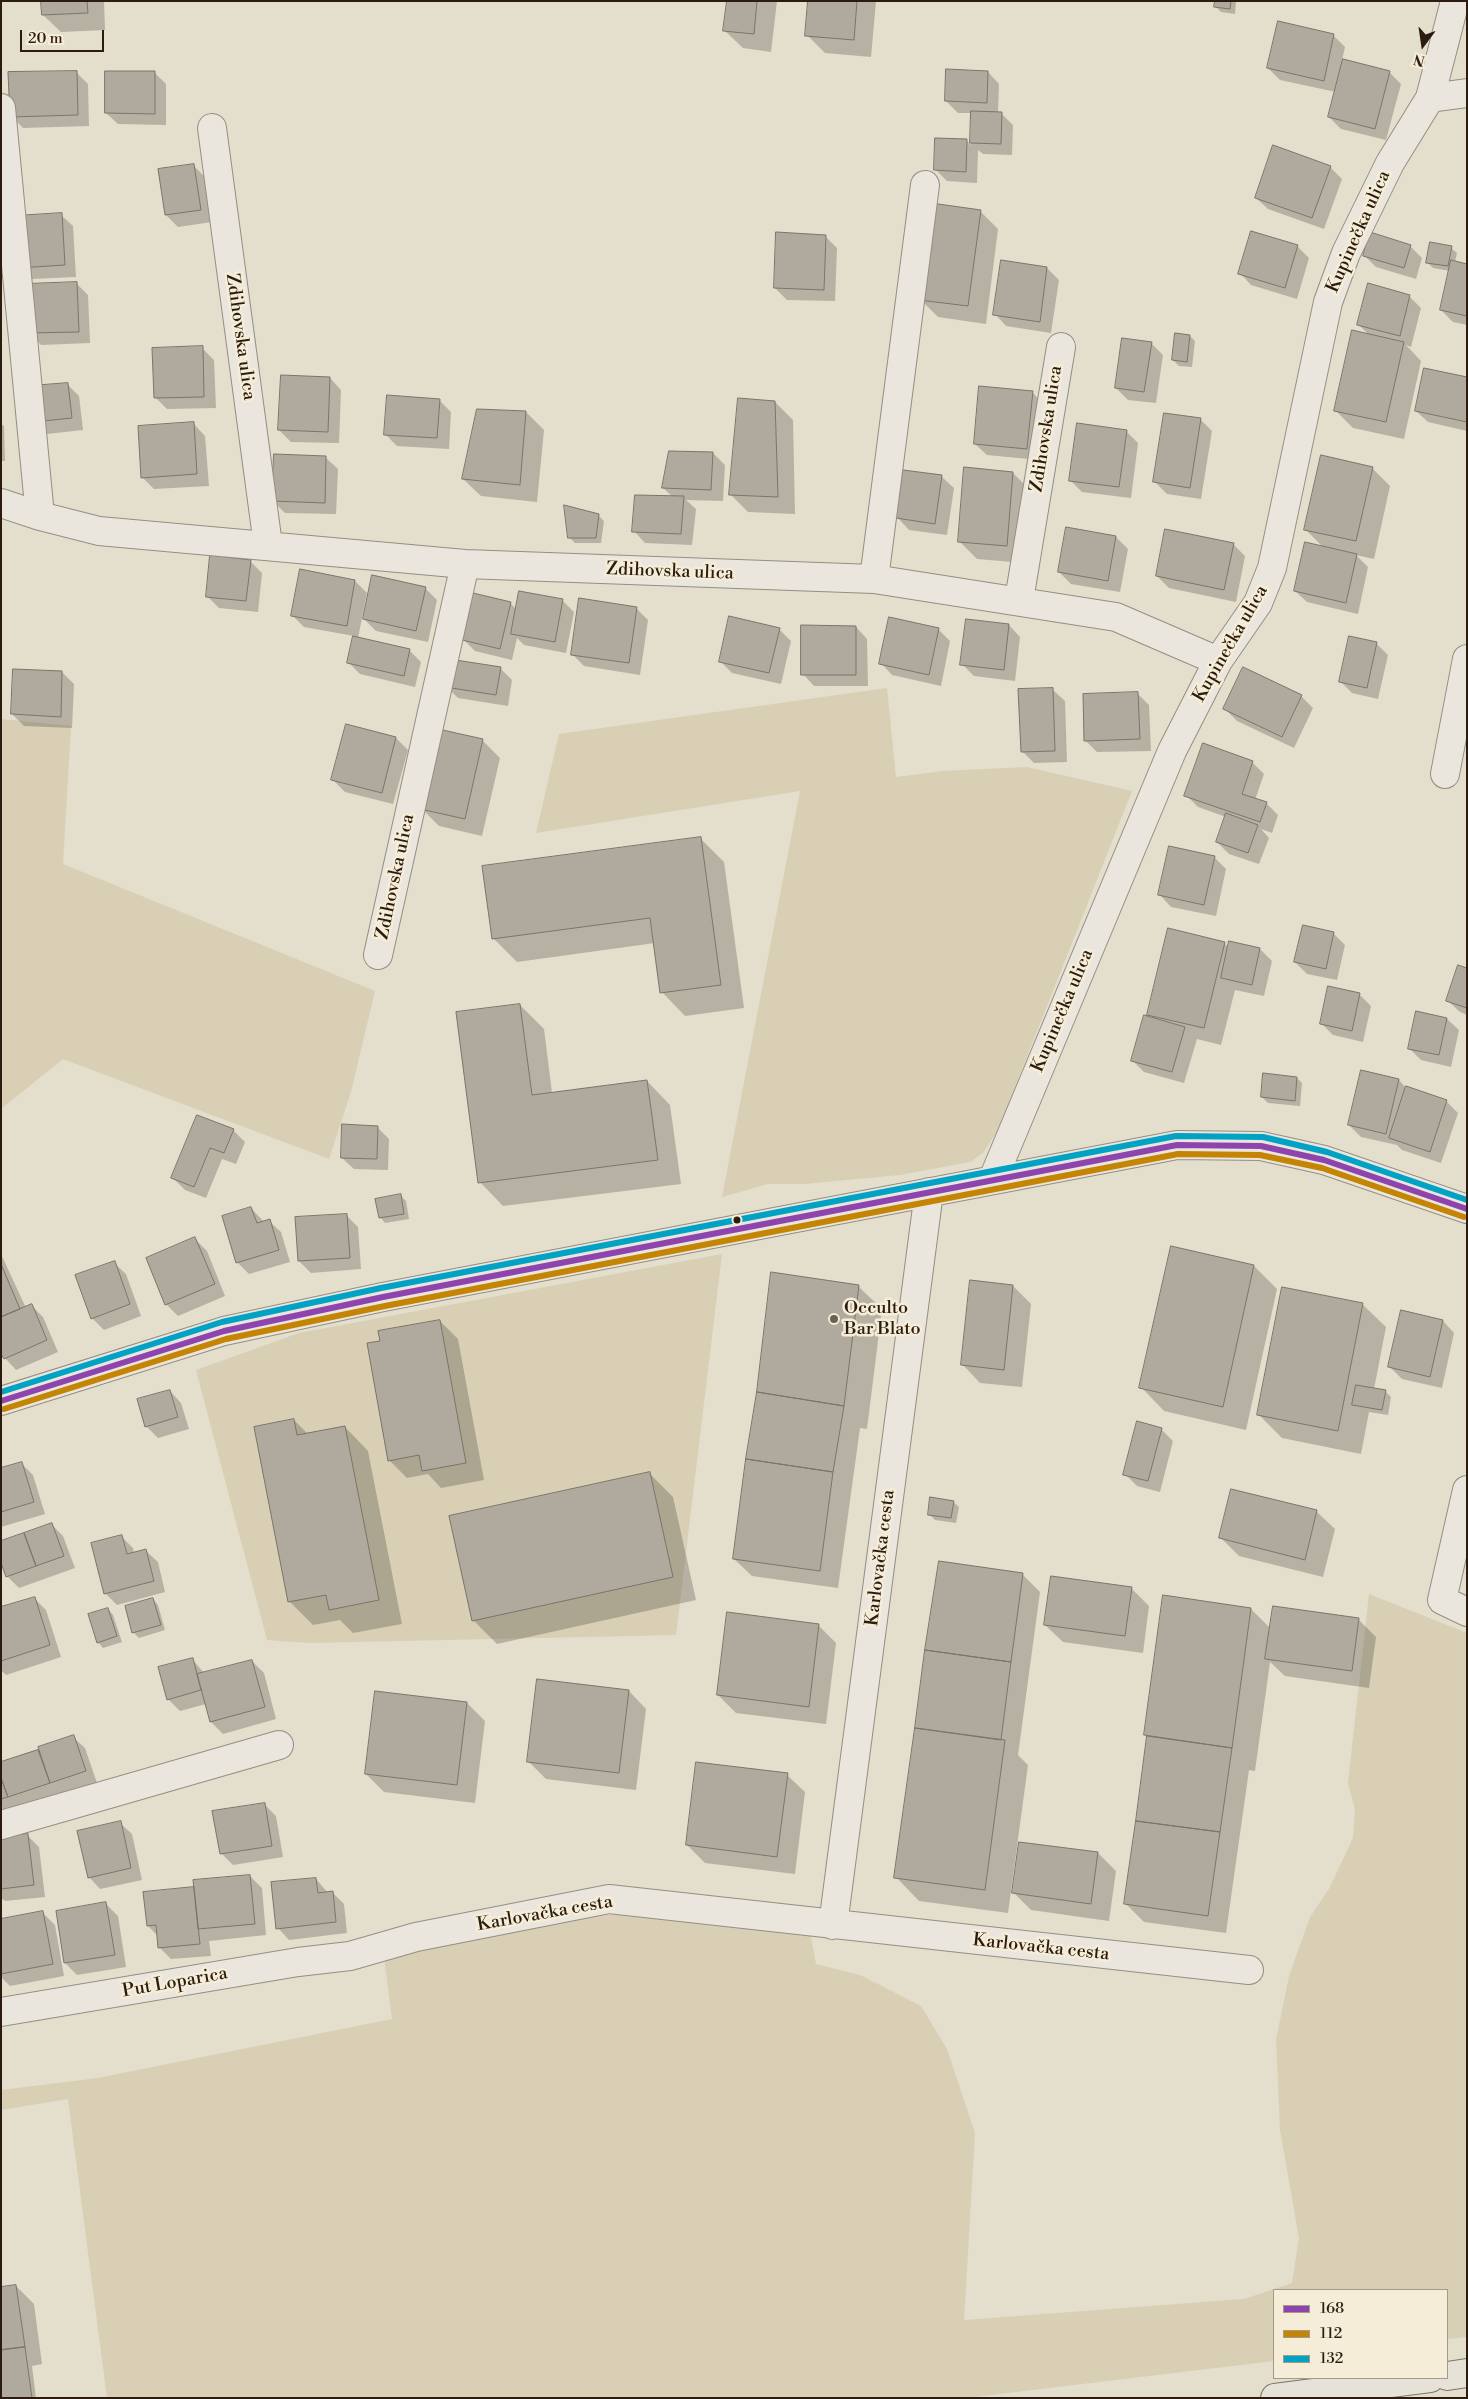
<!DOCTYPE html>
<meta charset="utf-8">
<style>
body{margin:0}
#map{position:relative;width:1468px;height:2399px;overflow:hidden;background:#e4decc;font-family:"Libre Bodoni",serif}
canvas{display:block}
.frame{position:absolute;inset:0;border:2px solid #2c1c10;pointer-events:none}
.legend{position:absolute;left:1273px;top:2289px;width:175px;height:90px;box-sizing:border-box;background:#f5edd7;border:1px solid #a59987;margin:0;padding:6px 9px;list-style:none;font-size:15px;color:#2c1c10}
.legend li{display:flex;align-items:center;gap:10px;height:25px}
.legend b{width:25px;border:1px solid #a59987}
.north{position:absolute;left:1398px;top:20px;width:50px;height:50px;-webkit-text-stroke:4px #f5edd7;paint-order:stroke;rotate:194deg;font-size:14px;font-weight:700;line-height:20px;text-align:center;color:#2c1c10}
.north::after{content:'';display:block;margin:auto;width:18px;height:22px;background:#2c1c10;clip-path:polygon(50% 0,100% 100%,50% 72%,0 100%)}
.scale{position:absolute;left:20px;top:30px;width:84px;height:22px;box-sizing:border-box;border:2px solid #2c1c10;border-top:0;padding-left:6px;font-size:15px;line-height:18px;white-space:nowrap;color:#2c1c10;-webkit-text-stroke:4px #f5edd7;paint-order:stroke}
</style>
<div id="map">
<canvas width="1468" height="2399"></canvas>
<div class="frame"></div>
<ul class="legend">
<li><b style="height:6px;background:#8e44ad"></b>168</li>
<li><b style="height:6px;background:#c48404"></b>112</li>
<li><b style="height:6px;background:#02a2c4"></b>132</li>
</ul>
<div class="north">N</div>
<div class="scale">20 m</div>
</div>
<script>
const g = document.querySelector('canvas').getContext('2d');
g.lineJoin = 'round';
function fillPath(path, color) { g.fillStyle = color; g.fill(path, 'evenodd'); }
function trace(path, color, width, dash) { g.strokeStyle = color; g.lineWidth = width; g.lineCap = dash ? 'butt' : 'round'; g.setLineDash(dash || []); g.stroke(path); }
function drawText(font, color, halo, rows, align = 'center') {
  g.font = font + ' "Libre Bodoni",serif'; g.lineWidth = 5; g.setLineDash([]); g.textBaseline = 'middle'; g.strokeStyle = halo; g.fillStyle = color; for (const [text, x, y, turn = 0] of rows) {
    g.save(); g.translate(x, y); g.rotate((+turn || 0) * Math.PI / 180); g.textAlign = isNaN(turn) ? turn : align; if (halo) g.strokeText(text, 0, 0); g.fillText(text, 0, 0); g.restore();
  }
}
const green = new Path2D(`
 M887 688 896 777 943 771 1027 767 1132 791 998 1130 983 1153 970 1162 900 1175 805 1184H768L722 1197 800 791 536 833 559 734Z
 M1 719 71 726 63 864 375 991 351 1092 329 1159 63 1059 1 1109Z
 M722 1254 676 1635 308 1643 267 1640 196 1370 299 1333Z
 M1369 1594 1467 1633V2337L1447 2339V2290H1274V2361L966 2398H107L68 2099 1 2110V2090L98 2078 392 2019 384 1957 569 1917 631 1914 810 1932 816 1964 860 1975 921 2006 947 2049 975 2133 964 2320 1244 2299 1292 2283 1299 2238 1280 2130 1276 2040 1289 1976 1310 1917 1329 1889 1353 1838 1355 1810 1348 1783Z`);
const shadow = new Path2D(`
 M43 1H104L105 30 61 32 43 15Z
 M728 1H777L771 52 743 48 725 31Z
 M809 1H876L871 57 825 53 807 35Z
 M1216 1H1236L1235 14 1221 12 1215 6Z
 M1333 35 1345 47 1342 60 1389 72 1401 84 1386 140 1341 129 1329 117 1336 92 1280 80 1268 68Z
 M76 72 88 84 89 126 23 128 11 116Z
 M154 72 166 84V125L118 124 106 113Z
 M988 72 999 84 998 113H1001L1013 125 1012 155 983 154 978 150 977 183 947 181 935 169 966 140 971 145 972 113H958L946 101Z
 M194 166 206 178 212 222 178 227 166 215Z
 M1330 167 1342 179 1324 229 1268 209 1256 198Z
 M980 211 998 229 986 324 938 317 920 299Z
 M61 215 73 226 76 277 32 279 20 268Z
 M825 236 837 248 835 301 787 300 775 288Z
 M1297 246 1309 258 1297 299 1251 285 1240 273Z
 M1410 246 1422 258 1416 279 1376 267 1364 255Z
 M1451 248 1457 253 1455 262 1467 265V325L1453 322 1441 310 1450 271 1433 268 1427 262Z
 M1047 268 1059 280 1051 333 1006 326 995 314Z
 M77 284 88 295 90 343 41 345 30 333Z
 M1409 296 1421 308 1411 347 1406 345 1421 361 1404 439 1353 428 1335 410 1370 336 1358 324Z
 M1190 336 1195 341 1192 367 1179 366 1173 360Z
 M1151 343 1163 355 1156 403 1128 400 1116 388Z
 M202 348 214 360 216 408 167 409 155 397Z
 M330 378 341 390 339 443 291 442 279 430Z
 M1467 379V431L1428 422 1416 411Z
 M67 384 79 396 83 430 47 434 35 422Z
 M1032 392 1044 404 1039 460 987 455 975 444Z
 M439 400 451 412 449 449 397 446 385 434Z
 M775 402 793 420 795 514 748 512 730 494Z
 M526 412 544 430 537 502 481 496 463 479Z
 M1200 419 1212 431 1201 499 1167 494 1155 482Z
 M1 424 4 426 5 461H1Z
 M194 424 205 436 209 486 154 489 142 477Z
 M1126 431 1138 443 1131 498 1082 492 1071 481Z
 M713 453 725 465 723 501 686 500 696 509 692 545 645 543 634 531 673 497 663 488Z
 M326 458 338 469 336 514 285 513 273 501Z
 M1372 468 1390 486 1374 559 1356 555 1368 567 1358 614 1307 602 1295 591 1324 548 1306 530Z
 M904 471 942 477 954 488 947 535 909 530 898 518Z
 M1013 473 1031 491 1024 563 977 559 960 542Z
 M598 515 604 521 601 543H575L569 537Z
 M1116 537 1128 549 1120 592 1071 584 1059 572Z
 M1233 544 1245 556 1236 602 1169 588 1157 576Z
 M250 561 262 573 258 612 219 608 207 596Z
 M355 581 367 593 358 638 409 650 421 662 415 687 360 674 348 662 354 636 304 627 292 615Z
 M425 588 437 600 428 642 376 631 364 619Z
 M562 600 574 612 566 653 524 645 517 638 512 660 475 651 463 639 510 603 517 610Z
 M636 608 648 620 640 675 584 666 572 654Z
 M1009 625 1020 637 1015 681 974 676 962 664Z
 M856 627 867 639 868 686H814L803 674Z
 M779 629 791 641 781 684 732 673 720 661Z
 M938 629 950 641 941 686 892 675 881 663Z
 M1376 643 1388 655 1378 699 1352 693 1340 681Z
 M500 668 512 680 508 706 458 698 446 686Z
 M62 672 74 684 72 728 24 726 12 714Z
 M1053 690 1065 701 1067 762 1034 763 1022 751Z
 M1137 693 1149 705 1151 751 1097 752 1085 740Z
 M1301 696 1313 708 1294 748 1237 721 1225 709Z
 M347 725 396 738 408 750 393 804 345 792 333 780Z
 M482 740 500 758 482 836 439 826 421 808Z
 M1252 762 1264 774 1255 800 1266 803 1278 815 1272 833 1261 829 1269 838 1259 864 1229 854 1217 842 1226 817 1198 807 1186 795Z
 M700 838 724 862 744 1008 685 1016 662 992 655 943 517 962 493 938Z
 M1214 857 1226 869 1216 916 1171 907 1160 895Z
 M1333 933 1345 945 1337 980 1307 974 1295 962Z
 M1230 942 1260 949 1272 961 1264 996 1235 990 1221 1045 1197 1039 1184 1083 1144 1072 1132 1060 1154 1019 1149 1014 1224 943 1229 948Z
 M1467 969V1015L1460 1012 1448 1001Z
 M1359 994 1371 1006 1363 1042 1333 1035 1322 1024Z
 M520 1005 544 1029 552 1093 647 1081 670 1105 681 1184 503 1206 480 1182Z
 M1447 1019 1459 1030 1451 1067 1421 1060 1409 1048Z
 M1297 1078 1302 1083 1300 1106 1268 1103 1262 1097Z
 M1399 1080 1406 1088 1446 1101 1458 1113 1441 1163 1402 1150 1397 1145 1361 1137 1349 1125Z
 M197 1116 233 1130 245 1142 236 1164 222 1159 206 1198 185 1190 173 1178Z
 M377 1127 389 1139 388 1170 354 1169 342 1158Z
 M401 1196 406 1201 409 1219 385 1223 380 1217Z
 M251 1208 264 1222 269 1221 281 1232 290 1262 249 1274 237 1262Z
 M346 1215 358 1227 361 1269 311 1273 299 1261Z
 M195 1239 207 1251 225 1296 178 1316 166 1304Z
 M1 1254 26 1308 31 1305 43 1317 58 1352 16 1370 5 1358 1 1350Z
 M114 1263 126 1274 141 1316 104 1330 92 1318Z
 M1254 1266 1277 1289 1246 1430 1164 1411 1141 1387Z
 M858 1286 882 1309 867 1429 860 1428 838 1588 752 1576 734 1559Z
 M1013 1286 1031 1304 1022 1387 980 1383 963 1365Z
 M1362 1304 1386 1327 1374 1389 1385 1391 1391 1397 1388 1415 1369 1412 1361 1454 1282 1438 1258 1414Z
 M440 1321 458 1339 484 1480 441 1488 428 1474 407 1478 389 1460 382 1342Z
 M1443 1321 1454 1333 1442 1388 1402 1379 1390 1367Z
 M170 1391 181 1403 189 1429 158 1438 146 1426Z
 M294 1420 308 1434 345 1427 368 1451 402 1624 353 1633 340 1620 313 1625 289 1601Z
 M1161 1429 1173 1441 1160 1492 1137 1486 1125 1474Z
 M21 1463 33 1475 45 1514 1 1527V1469Z
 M649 1473 673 1497 696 1600 497 1644 473 1620Z
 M1232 1491 1317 1512 1335 1529 1323 1577 1239 1556 1221 1538Z
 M953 1502 959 1507 956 1523 935 1520 929 1514Z
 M51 1524 63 1536 75 1568 19 1588 7 1576Z
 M121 1536 133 1548 134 1553 146 1551 158 1562 165 1592 117 1605 105 1593Z
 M1022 1574 1040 1592 1018 1755 1028 1765 1008 1913 919 1901 896 1877Z
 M1131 1588 1149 1606 1143 1653 1063 1642 1045 1625Z
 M34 1598 46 1610 61 1657 6 1675 1 1670V1609Z
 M153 1599 158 1605 165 1630 139 1638 133 1632Z
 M108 1609 113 1615 122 1642 103 1648 98 1642Z
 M1251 1609 1271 1629 1358 1619 1376 1637 1369 1688 1285 1676 1270 1662 1255 1771 1249 1770 1226 1933 1144 1922 1126 1904 1148 1738 1145 1735Z
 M818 1625 836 1643 826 1724 736 1713 718 1695Z
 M192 1659 205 1674 252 1661 264 1673 276 1719 223 1734 211 1722 206 1704 180 1711 168 1699Z
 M629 1691 646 1709 636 1790 546 1779 528 1761Z
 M377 1692 467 1703 485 1721 475 1803 384 1792 366 1774Z
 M73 1737 85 1748 97 1783 1 1815V1762Z
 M787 1775 805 1792 795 1874 705 1863 687 1845Z
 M264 1804 276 1816 283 1857 233 1865 221 1853Z
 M120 1823 132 1834 142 1880 100 1889 89 1877Z
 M28 1836 39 1847 45 1897 5 1901 1 1898V1839Z
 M1020 1843 1098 1853 1116 1871 1109 1921 1031 1910 1013 1892Z
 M250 1876 262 1888 266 1935 209 1941 211 1956 171 1959 159 1947 158 1936 148 1926Z
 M316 1879 328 1893 332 1892 344 1904 347 1933 289 1940 278 1928Z
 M106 1904 118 1916 126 1967 77 1975 65 1963Z
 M43 1913 55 1925 64 1976 10 1986 1 1977V1920Z
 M16 2286 34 2304 42 2364 32 2366 36 2398H1Z`);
const building = new Path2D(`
 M41 1H87L88 13 42 15Z
 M727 1H757L754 34 723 31Z
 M808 1H857L854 40 805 36Z
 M1215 1H1231L1230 9 1214 7Z
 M1278 21 1334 34 1324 81 1267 68Z
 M1343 59 1390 71 1375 129 1328 117Z
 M946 69 988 71 987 103 945 101Z
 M77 71 78 115 10 117 8 72Z
 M105 71H155V114L105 113Z
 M971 111 1002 112 1001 144 970 143Z
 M935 138 967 139 966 172 934 170Z
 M1273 145 1331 166 1312 218 1255 198Z
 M194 164 201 210 165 215 158 169Z
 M931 203 981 210 968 306 919 300Z
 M62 213 65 265 19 268 15 216Z
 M1251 231 1298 245 1285 288 1238 274Z
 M776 232 826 235 824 290 774 288Z
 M1370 232 1411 245 1404 268 1363 256Z
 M1430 242 1452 246 1448 266 1426 263Z
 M1001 260 1047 267 1040 322 993 315Z
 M1451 260 1467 264V316L1440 310Z
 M77 282 79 332 28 333 27 284Z
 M1368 283 1410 295 1400 336 1357 325Z
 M1352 330 1404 342 1386 422 1334 411Z
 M1175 333 1190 335 1187 362 1172 360Z
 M1122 338 1152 342 1144 392 1115 388Z
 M203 346 204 397 154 398 152 348Z
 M1424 368 1467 377V422L1415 411Z
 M281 375 330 377 328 432 278 430Z
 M68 383 72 418 34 422 30 386Z
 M979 386 1033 391 1027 449 974 444Z
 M387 395 440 399 437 438 384 435Z
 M738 398 775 401 778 497 729 495Z
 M477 409 526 411 520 485 462 479Z
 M1164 413 1201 418 1190 488 1153 482Z
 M194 422 197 474 141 478 138 426Z
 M1077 423 1127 430 1119 487 1069 481Z
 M669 451 713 452 711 490 662 488Z
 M274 454 326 456 325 503 272 501Z
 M1321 455 1373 467 1356 541 1304 530Z
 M964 467 1013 472 1007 546 958 542Z
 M903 470 942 475 935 524 896 518Z
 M635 495 684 496 681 534 632 532Z
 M564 505 599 514 596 538H568Z
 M1066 527 1116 536 1108 581 1058 572Z
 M1165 529 1234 543 1224 590 1156 576Z
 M1305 542 1357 554 1346 603 1294 591Z
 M210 555 251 560 246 601 206 597Z
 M300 569 355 580 347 626 291 616Z
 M372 575 426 587 416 631 363 619Z
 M519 591 563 599 555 642 511 634Z
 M473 593 511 602 500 649 462 640Z
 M579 598 637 607 629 663 571 655Z
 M729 616 780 628 769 673 719 662Z
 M889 617 939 628 929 675 879 664Z
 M966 619 1009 624 1004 670 960 665Z
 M801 625 856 626V675H801Z
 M353 636 410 649 404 676 347 663Z
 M1349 636 1377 642 1367 688 1339 682Z
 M449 659 501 667 496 695 445 687Z
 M1243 667 1302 695 1282 737 1223 709Z
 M13 669 62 671 61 717 11 714Z
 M1053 688 1055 751 1021 752 1018 689Z
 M1138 692 1140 739 1084 741 1083 694Z
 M346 724 396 737 382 793 331 780Z
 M438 729 483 739 465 819 420 809Z
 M1203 743 1253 761 1242 794 1267 802 1260 822 1184 796Z
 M1226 813 1258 825 1248 853 1216 842Z
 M701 837 721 985 660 993 650 918 492 939 482 866Z
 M1169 846 1215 856 1204 905 1158 895Z
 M1303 925 1334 932 1326 969 1294 962Z
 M1168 928 1225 942 1204 1028 1147 1015Z
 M1229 941 1260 948 1252 985 1221 978Z
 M1458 965 1467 968V1008L1446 1001Z
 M1328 986 1360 993 1352 1031 1320 1024Z
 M520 1004 532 1095 647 1080 658 1160 478 1183 456 1012Z
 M1416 1011 1447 1018 1439 1055 1408 1049Z
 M1144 1015 1185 1027 1172 1072 1131 1061Z
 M1361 1070 1399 1079 1386 1134 1348 1125Z
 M1263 1073 1297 1077 1295 1101 1261 1097Z
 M1406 1086 1447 1100 1430 1152 1389 1138Z
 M197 1115 234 1129 224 1153 210 1148 194 1187 171 1178Z
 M342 1124 378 1126 377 1159 341 1158Z
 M401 1194 404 1214 379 1218 375 1199Z
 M251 1207 257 1223 270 1219 279 1250 236 1263 222 1216Z
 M347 1214 350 1258 298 1261 295 1217Z
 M195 1237 215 1284 165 1305 146 1258Z
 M1171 1246 1254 1265 1223 1407 1139 1388Z
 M115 1261 130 1304 91 1319 75 1275Z
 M1 1264 20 1309 1 1317Z
 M771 1272 859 1285 844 1406 757 1392Z
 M970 1280 1013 1285 1004 1370 961 1365Z
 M1282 1287 1363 1303 1338 1431 1257 1415Z
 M32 1304 47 1340 4 1359 1 1354V1317Z
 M1401 1310 1443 1320 1430 1377 1388 1367Z
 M440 1320 466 1463 422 1471 419 1455 388 1461 367 1343 380 1341 378 1331Z
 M1356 1385 1386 1390 1382 1410 1352 1405Z
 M170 1390 178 1417 145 1427 137 1399Z
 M757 1392 844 1406 833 1472 746 1459Z
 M294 1419 297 1435 345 1426 379 1600 329 1610 326 1595 288 1602 254 1427Z
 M1137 1421 1162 1428 1148 1481 1123 1475Z
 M746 1459 833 1472 820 1571 733 1559Z
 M22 1462 34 1502 1 1512V1468Z
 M650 1472 673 1577 472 1621 449 1516Z
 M1231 1489 1317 1510 1305 1560 1219 1538Z
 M930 1497 954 1501 951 1518 928 1515Z
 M52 1523 64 1556 36 1566 24 1533Z
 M24 1533 36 1566 6 1577 1 1563V1541Z
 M122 1535 127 1554 146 1549 154 1581 104 1594 91 1543Z
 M939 1561 1023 1573 1011 1662 925 1650Z
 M1051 1576 1132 1587 1125 1636 1044 1625Z
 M1163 1595 1251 1608 1232 1748 1144 1735Z
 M35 1597 50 1645 1 1661V1607Z
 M153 1598 161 1625 132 1633 125 1606Z
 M1273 1606 1359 1618 1352 1671 1265 1659Z
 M108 1608 117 1636 97 1643 88 1614Z
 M727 1612 819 1624 809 1707 717 1695Z
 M925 1650 1011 1662 1001 1740 915 1728Z
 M193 1658 201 1690 167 1700 158 1667Z
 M252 1660 265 1707 210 1722 197 1674Z
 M537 1679 629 1690 619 1773 527 1762Z
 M375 1691 467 1702 457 1785 365 1774Z
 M915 1728 1005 1740 985 1890 894 1878Z
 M74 1735 86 1771 50 1783 38 1747Z
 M1147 1736 1232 1748 1220 1832 1136 1821Z
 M38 1750 50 1783 8 1797 1 1778V1762Z
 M696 1762 788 1773 777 1857 686 1845Z
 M1 1778 8 1797 1 1799Z
 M265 1803 272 1846 220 1854 212 1811Z
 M121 1821 131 1868 88 1878 77 1831Z
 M1136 1821 1220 1832 1208 1916 1124 1904Z
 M28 1834 34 1885 1 1889V1837Z
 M1019 1842 1098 1852 1091 1904 1012 1893Z
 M250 1875 255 1924 198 1929 193 1880Z
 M316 1878 318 1893 333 1891 336 1922 276 1929 271 1882Z
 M194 1887 200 1944 158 1948 156 1925 147 1926 143 1892Z
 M106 1902 115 1955 64 1963 56 1911Z
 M43 1911 53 1964 1 1974V1919Z
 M16 2285 25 2347 1 2350V2287Z
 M25 2347 32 2398H1V2350Z`);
const minor = new Path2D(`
 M1430 98 1467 93
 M1 108 40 516
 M212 128 268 545
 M1 503 40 516 99 531 465 564 874 579 1116 617 1218 661
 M874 579 925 185
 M1019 600 1061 347
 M1445 774 1467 659
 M378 955 465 564
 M993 1179 1172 751 1218 661 1258 603 1272 568 1328 302 1346 253 1390 163 1430 98 1455 1
 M1 1401 224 1331 383 1297 1177 1145 1261 1146 1324 1160 1467 1209
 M1467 1490 1442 1600 1467 1612
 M1 1825 279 1745
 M833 1925 929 1192
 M1 2012 298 1962 350 1956 416 1937 609 1899 1249 1970`);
const major = new Path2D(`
 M1447 2376 1467 2373
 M1275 2398 1430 2378`);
const bus1 = new Path2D(`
 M1 1401 224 1331 383 1297 1177 1145 1261 1146 1324 1160 1467 1209`);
const bus2 = new Path2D(`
 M4 1409 226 1339 385 1306 1178 1154 1260 1155 1322 1168 1464 1217`);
const bus3 = new Path2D(`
 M1 1392 222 1322 381 1288 1176 1136 1263 1137 1327 1152 1467 1200`);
const markers = [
 [737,1220,4.5,"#2c1c10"],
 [834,1319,5,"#6c6052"]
];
const streetNames = [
 ["Kupinečka ulica",1359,232,-66],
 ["Zdihovska ulica",240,337,82],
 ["Zdihovska ulica",1047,429,-81],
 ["Zdihovska ulica",670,572,2],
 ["Kupinečka ulica",1231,644,-60],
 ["Zdihovska ulica",396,877,-78],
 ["Kupinečka ulica",1063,1011,-67],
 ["Karlovačka cesta",881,1558,-83],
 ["Karlovačka cesta",545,1914,-10],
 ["Karlovačka cesta",1041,1948,6],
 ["Put Loparica",175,1983,-10]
];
const poiNames = [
 ["Occulto",844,1309],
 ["Bar Blato",844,1330]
];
fillPath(green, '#d8cfb5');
fillPath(shadow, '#0003');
fillPath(building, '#b0aa9e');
trace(building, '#7a746a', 1);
trace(minor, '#948e83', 30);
trace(major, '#7a746a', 30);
trace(minor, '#eae6de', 28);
trace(major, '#e7e2d8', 28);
trace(bus1, '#8e44ad', 6);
trace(bus2, '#c48404', 6);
trace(bus3, '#02a2c4', 6);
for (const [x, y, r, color] of markers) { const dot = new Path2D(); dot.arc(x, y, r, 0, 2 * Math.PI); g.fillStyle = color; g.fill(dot); trace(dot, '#f5edd7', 2); }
drawText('18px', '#2c1c10', '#f5edd7', streetNames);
drawText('18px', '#2c1c10', '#f5edd7', poiNames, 'left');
</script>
